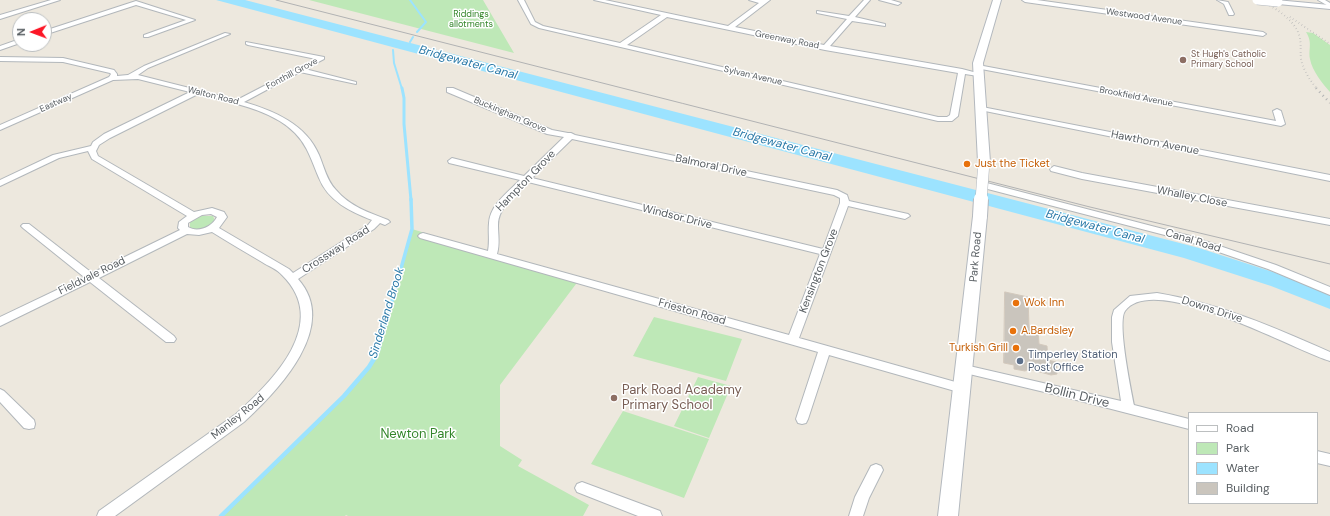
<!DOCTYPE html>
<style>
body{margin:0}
#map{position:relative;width:1330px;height:516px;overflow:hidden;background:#ede8de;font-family:"DM Sans",sans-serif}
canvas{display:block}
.legend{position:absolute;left:1188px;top:412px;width:130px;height:92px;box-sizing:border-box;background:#fff;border:1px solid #bcbfc0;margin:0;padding:5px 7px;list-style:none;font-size:12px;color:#585e62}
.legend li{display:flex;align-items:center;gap:8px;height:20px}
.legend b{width:20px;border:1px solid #bcbfc0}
.north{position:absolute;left:12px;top:12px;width:40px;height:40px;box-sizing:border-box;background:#fff;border:1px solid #bcbfc0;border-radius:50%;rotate:269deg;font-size:11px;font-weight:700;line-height:16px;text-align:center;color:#585e62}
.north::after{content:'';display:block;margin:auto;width:14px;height:18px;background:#fc1626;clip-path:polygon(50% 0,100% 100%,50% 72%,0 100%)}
</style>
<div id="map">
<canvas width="1330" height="516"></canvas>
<ul class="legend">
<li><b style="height:5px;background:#fff"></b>Road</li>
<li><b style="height:11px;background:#bee8b7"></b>Park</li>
<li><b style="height:11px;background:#9ce3ff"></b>Water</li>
<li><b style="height:11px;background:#cac5bd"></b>Building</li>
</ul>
<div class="north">N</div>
</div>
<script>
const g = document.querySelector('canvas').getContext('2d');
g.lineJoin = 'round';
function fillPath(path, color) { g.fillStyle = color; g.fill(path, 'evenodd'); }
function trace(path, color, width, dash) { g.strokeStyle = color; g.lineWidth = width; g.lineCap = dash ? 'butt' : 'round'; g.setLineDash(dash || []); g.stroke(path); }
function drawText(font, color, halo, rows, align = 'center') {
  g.font = font + ' "DM Sans",sans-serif'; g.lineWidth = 3; g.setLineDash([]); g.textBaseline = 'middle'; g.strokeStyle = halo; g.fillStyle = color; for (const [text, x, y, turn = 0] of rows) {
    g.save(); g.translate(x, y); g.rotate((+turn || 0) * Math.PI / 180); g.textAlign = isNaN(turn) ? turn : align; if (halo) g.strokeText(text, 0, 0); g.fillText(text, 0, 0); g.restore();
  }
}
const green = new Path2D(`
 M309 0H483L514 53Z
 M1306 32 1313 33 1330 45V92C1323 84 1312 71 1310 59 1308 49 1313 43 1306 32Z
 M200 216H213L215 221C208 228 199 231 190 228V222Z
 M412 229 579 280 500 385V446L522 460 518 466 589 505 583 516H348L346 515 345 516H221L344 396 369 367 377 354Z
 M654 317 742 339 726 381 633 356Z
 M698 377 731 386 709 438 674 426Z
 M623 411 709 439 684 498 591 464Z`);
const water = new Path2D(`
 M216 0H245L1199 248 1273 272 1330 294V309L1271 286 1184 258Z`);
const streamFar3 = new Path2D(`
 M410 0 426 22 417 32
 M410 42 413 37
 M393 50 394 63 402 89`);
const streamFar2 = new Path2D(`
 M402 88 404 98V124L411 200`);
const streamFar1 = new Path2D(`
 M381 340 412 229 411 199`);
const stream = new Path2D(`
 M221 516 344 396 369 367 377 354 381 339`);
const building = new Path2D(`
 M1005 292 1028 297 1029 326 1038 328 1039 344 1047 346 1048 360 1056 362 1057 374 1051 375 1029 369 1025 371 1014 369V365L1004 363Z`);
const street = new Path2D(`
 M51 0H60L0 19V15Z
 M518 0H524L535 22 543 26 620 43 661 15 594 0H605L728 26 759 3 749 0H770L735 27 824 45 847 19 817 13V11L849 16 864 0H870L855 17 885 24V26L852 21 830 46 962 69 981 74 978 76 965 74 958 116 952 121H938L539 28 531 24ZM667 17 825 50 958 73 950 115 947 117H938L627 45Z
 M879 0H891L901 3 898 5Z
 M1022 0H1037L1263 32 1266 34 1263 36 1025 2Z
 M1217 0 1228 2 1234 14 1233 15H1229L1224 4Z
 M1318 0H1325L1330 3V7Z
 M136 1 195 20 148 37H144V35L186 20 136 5 44 35V31Z
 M225 33 230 34 148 68 138 75 237 100 316 59 248 45 246 44V42L324 57V59L305 69 356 82V84L300 72 244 102C274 111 306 124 319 155 324 167 327 181 336 190 349 206 370 213 388 220L390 222 385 225 380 223 374 229 298 279C340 326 279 390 244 422L115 516H97L99 511 236 414C273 381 331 323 282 275 277 269 268 266 262 262 245 252 228 242 212 232L199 235 187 234 99 278 174 336 176 339 174 342H166L90 282 0 326V317L84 277 23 228 21 226 23 224H29L92 273 180 230 178 228 179 222 187 216 92 159 88 151 59 158 0 186V180L53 155 91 146 93 142 104 134 190 92 138 79 113 80 0 130V125L109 77 111 74 110 73 63 62 0 61V57L63 58 114 70 117 74V76L128 75 144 66ZM198 94C228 102 272 109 295 133 308 146 312 162 319 178 328 201 351 212 372 220L368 225 293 273 289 269 219 228 227 217 224 212 212 208 194 212 98 156 96 151 99 145 110 138ZM211 214 217 217C212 227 198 233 188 227V223L202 215Z
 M20 39V43L0 50V46Z
 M978 65 1276 121 1273 111 1277 109 1281 111 1285 124 1281 126 976 68V66Z
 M447 88H453L552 130 568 133H571L575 135 837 190 847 195 849 201 908 214 910 216 905 219 848 206 799 338 966 385 968 388 966 391 962 393 829 355 808 419 806 423 802 424 798 423 796 419 818 352 420 238 418 236 420 234 423 233 488 251C490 241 488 232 489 223 490 205 508 192 520 180L449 163 448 161 452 158 524 176 564 137 547 134 447 92ZM572 139 834 195 840 198V203L823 249 532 178ZM528 182 820 254 789 335 497 254C500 244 498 235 498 225 498 207 516 194 528 182Z
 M977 106 1330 175V181L980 110 976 108Z
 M1054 166 1082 173 1330 219V225L1082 179 1051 171 1050 169Z
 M983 182 1190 236 1276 265 1330 287V295L1268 269 1184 240 980 187 979 185Z
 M1157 293C1218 303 1274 327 1330 352V361C1293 350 1154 271 1125 311 1117 322 1131 390 1134 405L1189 419V429L1061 396 965 373 961 372 959 369 961 366 965 365 1121 401 1112 342V317L1114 310 1130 296Z
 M0 389 4 391 34 420 35 424 34 428 29 429 24 428 0 402Z
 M1317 451 1330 454V466L1317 463Z
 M876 464 881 466 883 470 869 498 863 516H849L855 497 871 466Z
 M582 482 660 511 662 516H638L577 492 575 488 577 484Z`);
const secondary = new Path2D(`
 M993 0H1001L983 63 990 162 988 164H980L978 162 973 63Z
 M1276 0 1330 5V9L1278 4 1274 2Z
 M980 212 985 213 987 216 958 516H938L973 216 975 213Z`);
const tram = new Path2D(`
 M276 0 1090 207 1330 264`);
const railFar1 = new Path2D(`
 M1261 0C1274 8 1291 17 1298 32 1302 41 1300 50 1301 59 1303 70 1310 80 1317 89
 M1290 17 1330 44`);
const rail = new Path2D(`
 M1316 88 1330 103`);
const secondaryBridgeFar2 = new Path2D(`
 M1257 0 1278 2`);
const secondaryBridgeFar1 = new Path2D(`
 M981 200 984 162`);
const secondaryBridge = new Path2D(`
 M980 216 981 199`);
const markers = [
 [1183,60,4,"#8d6e63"],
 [967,164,4,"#e8710a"],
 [1016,303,4,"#e8710a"],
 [1013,331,4,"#e8710a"],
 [1016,348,4,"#e8710a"],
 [1020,361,4,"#5c6f8a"],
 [614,398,4,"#8d6e63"]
];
const farParknames = [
 ["Riddings",471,15],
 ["allotments",471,25]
];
const farStreetnames = [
 ["Westwood Avenue",1144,17,8],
 ["Greenway Road",787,40,11],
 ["Fonthill Grove",292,74,-28],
 ["Sylvan Avenue",753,76,13],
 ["Walton Road",213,96,14],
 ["Brookfield Avenue",1136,97,11],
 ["Eastway",56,103,-24],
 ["Buckingham Grove",510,115,23]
];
const farEducationnames = [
 ["St Hugh's Catholic",1191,55],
 ["Primary School",1191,65]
];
const streetNames = [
 ["Hawthorn Avenue",1155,143,11],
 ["Balmoral Drive",711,166,12],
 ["Hampton Grove",526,181,-46],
 ["Whalley Close",1192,197,11],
 ["Windsor Drive",677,217,14],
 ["Canal Road",1193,241,17],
 ["Crossway Road",336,250,-33],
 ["Park Road",976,257,-85],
 ["Kensington Grove",819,271,-69],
 ["Fieldvale Road",92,276,-26],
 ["Downs Drive",1212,310,18],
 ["Frieston Road",692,312,16],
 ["Manley Road",238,417,-39]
];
const foodNames = [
 ["Just the Ticket",975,164],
 ["Wok Inn",1024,303],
 ["A.Bardsley",1021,331],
 ["Turkish Grill",1008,348,"right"]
];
const serviceNames = [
 ["Timperley Station",1028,355],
 ["Post Office",1028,368]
];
const waterNames = [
 ["Bridgewater Canal",468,63,15],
 ["Bridgewater Canal",782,145,15],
 ["Bridgewater Canal",1095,227,15],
 ["Sinderland Brook",387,313,-73]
];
const nearEducationnames = [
 ["Park Road Academy",622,391],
 ["Primary School",622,406]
];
const nearStreetnames = [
 ["Bollin Drive",1077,396,14]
];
const nearParknames = [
 ["Newton Park",418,435]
];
fillPath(green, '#bee8b7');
fillPath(water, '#9ce3ff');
trace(streamFar3, '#9ce3ff', 2);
trace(streamFar2, '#9ce3ff', 3);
trace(streamFar1, '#9ce3ff', 3.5);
trace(stream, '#9ce3ff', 4.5);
fillPath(building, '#cac5bd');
trace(building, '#d2c8bc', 1);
trace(street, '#b2b7bb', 2);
trace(secondary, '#b3b8be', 2);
fillPath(street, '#fff');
fillPath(secondary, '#fff');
trace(tram, '#b1b2b3', 1);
trace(railFar1, '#b1b2b3', 2, [0.5, 3]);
trace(rail, '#b1b2b3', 2.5, [1, 4]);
trace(secondaryBridgeFar2, '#b3b8be', 10, []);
trace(secondaryBridgeFar1, '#b3b8be', 12, []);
trace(secondaryBridge, '#b3b8be', 16, []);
trace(secondaryBridgeFar2, '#fff', 9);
trace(secondaryBridgeFar1, '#fff', 11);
trace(secondaryBridge, '#fff', 14);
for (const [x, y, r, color] of markers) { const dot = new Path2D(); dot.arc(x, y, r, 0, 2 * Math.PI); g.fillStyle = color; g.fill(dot); trace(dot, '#fff', 1.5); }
drawText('9px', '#34862b', '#fff', farParknames);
drawText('9px', '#585e62', '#fff', farStreetnames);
drawText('9px', '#785e54', '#fff', farEducationnames, 'left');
drawText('11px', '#585e62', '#fff', streetNames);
drawText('11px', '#c56008', '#fff', foodNames, 'left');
drawText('11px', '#4e5e75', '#fff', serviceNames, 'left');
drawText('italic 12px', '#2c7ba9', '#fff', waterNames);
drawText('13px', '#785e54', '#fff', nearEducationnames, 'left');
drawText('13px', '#585e62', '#fff', nearStreetnames);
drawText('13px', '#34862b', '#fff', nearParknames);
</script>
